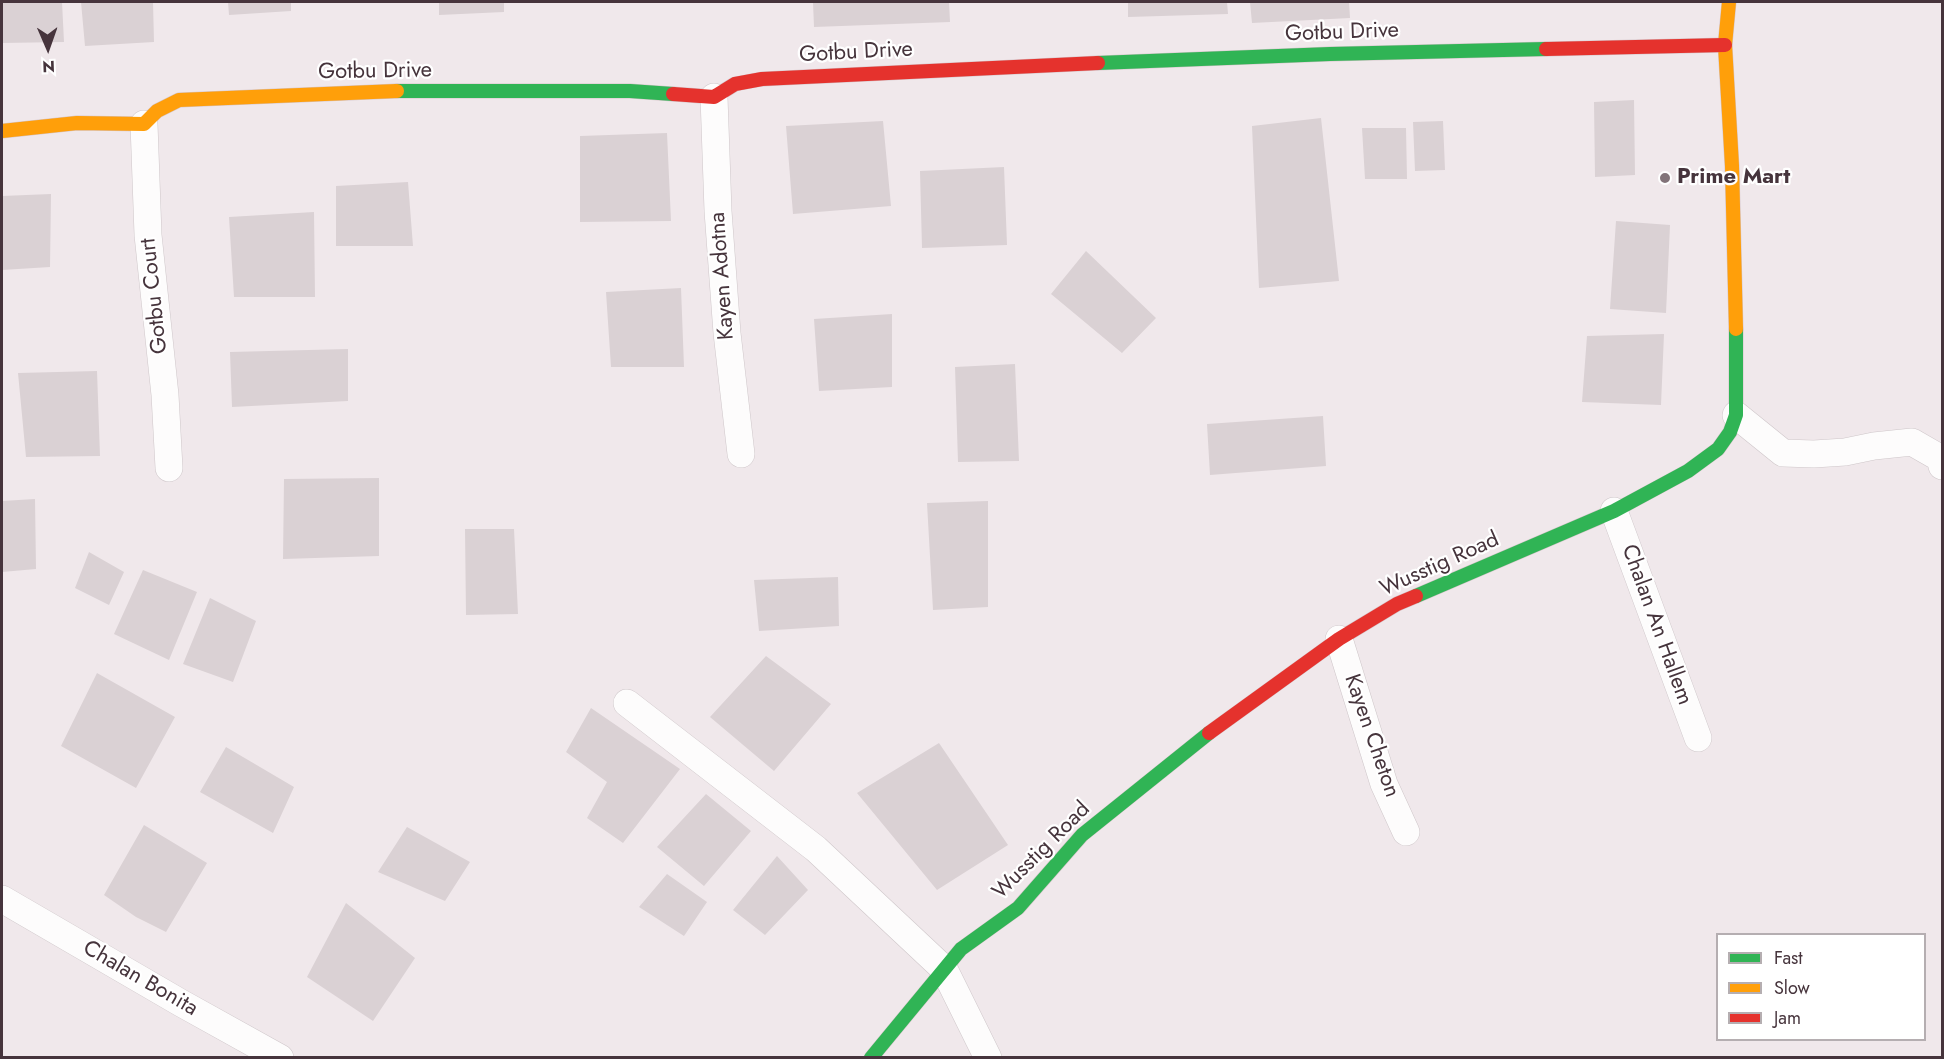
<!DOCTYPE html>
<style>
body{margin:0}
#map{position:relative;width:1944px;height:1059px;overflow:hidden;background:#f0e8eb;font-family:Jost,sans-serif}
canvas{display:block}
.frame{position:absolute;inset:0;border:3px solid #46343c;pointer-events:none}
.legend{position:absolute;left:1716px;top:933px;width:210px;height:108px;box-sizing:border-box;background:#fff;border:2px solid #b5aeb1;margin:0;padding:8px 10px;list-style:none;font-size:18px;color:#46343c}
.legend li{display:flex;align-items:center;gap:12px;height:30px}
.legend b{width:30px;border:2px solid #b5aeb1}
.north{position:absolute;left:18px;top:18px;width:60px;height:60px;-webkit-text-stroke:4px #fff;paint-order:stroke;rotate:178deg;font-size:16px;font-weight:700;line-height:24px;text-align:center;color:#46343c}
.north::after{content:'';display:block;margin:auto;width:21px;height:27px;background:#46343c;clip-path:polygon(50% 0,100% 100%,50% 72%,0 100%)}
</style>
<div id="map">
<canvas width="1944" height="1059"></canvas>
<div class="frame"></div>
<ul class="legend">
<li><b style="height:8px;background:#30b455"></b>Fast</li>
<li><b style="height:8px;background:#ff9f0a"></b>Slow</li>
<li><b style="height:8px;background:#e5322d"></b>Jam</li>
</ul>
<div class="north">N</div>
</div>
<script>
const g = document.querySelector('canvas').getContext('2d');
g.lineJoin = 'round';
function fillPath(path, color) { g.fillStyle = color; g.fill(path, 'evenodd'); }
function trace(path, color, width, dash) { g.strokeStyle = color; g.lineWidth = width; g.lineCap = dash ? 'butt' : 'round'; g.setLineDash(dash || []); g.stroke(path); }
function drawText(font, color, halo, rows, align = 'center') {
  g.font = font + ' Jost,sans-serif'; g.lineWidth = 4.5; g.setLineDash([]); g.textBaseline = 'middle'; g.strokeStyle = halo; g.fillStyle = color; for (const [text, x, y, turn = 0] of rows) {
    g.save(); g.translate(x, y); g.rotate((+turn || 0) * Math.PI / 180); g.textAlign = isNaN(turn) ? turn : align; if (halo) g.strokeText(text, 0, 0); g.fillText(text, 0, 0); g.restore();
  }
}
const building = new Path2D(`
 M2 2H62L64 42 2 43Z
 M81 2H153L154 42 85 46Z
 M228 2H291V11L229 15Z
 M439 2H504V12L439 15Z
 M813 2H949L950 22 814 27Z
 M1128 2H1227L1228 14 1128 17Z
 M1250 2H1349L1350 18 1252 23Z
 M1634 100 1635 175 1595 177 1594 102Z
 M1321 118 1339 281 1259 288 1252 126Z
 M883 121 891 206 793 214 786 126Z
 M1443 121 1445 170 1415 171 1413 122Z
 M1362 128H1406L1407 179H1365Z
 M667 133 671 221 580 222V136Z
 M1004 167 1007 245 922 248 920 171Z
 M408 182 413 246H336V186Z
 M51 194 50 267 2 270V196Z
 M314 212 315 297H234L229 217Z
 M1616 221 1670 225 1666 313 1610 309Z
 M1086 251 1156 318 1122 353 1051 294Z
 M681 288 684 367H611L606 292Z
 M892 314V387L819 391 814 319Z
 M1664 334 1661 405 1582 402 1587 336Z
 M348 349V401L232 407 230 352Z
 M1015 364 1019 461 958 462 955 367Z
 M97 371 100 456 26 457 18 373Z
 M1323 416 1326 466 1210 475 1207 424Z
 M379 478V556L283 559 284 479Z
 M35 499 36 569 2 572V501Z
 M988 501V607L933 610 927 503Z
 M465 529H514L518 614 466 615Z
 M89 552 124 572 109 605 75 588Z
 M143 570 197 592 169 660 114 634Z
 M838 577 839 626 759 631 754 580Z
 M210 598 256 621 233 682 183 664Z
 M766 656 831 704 774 771 710 717Z
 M97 673 175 717 136 788 61 746Z
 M591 708 680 769 623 843 587 818 607 782 566 752Z
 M939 743 1008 845 937 890 857 793Z
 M226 747 294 787 273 833 200 792Z
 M706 794 751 831 704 886 657 847Z
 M144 825 207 863 166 932 136 917 104 895Z
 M407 827 470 862 445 901 378 872Z
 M777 856 808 890 765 935 733 910Z
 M667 874 707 902 684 936 639 907Z
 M346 903 415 958 373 1021 307 977Z`);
const street = new Path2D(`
 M714 97 718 211 727 333 741 454
 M144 124 148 235 165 395 169 468
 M1736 415 1783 453 1814 454 1845 452 1874 446 1912 442 1940 458 1942 466
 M1614 511 1698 738
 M1339 639 1384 784 1406 832
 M627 703 816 849 944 969 988 1058
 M2 899 181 1003 280 1058`);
const fast = new Path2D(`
 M1098 63 1330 54 1546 49
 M397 91H630L673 94
 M1416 596 1614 511 1688 471 1718 449 1730 432 1736 415V329
 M871 1058 961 949 1018 908 1082 835 1209 733`);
const slow = new Path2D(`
 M1729 2 1725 45 1732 166 1736 329
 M2 131 77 123 144 124 157 111 179 100 397 91`);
const jam = new Path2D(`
 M1546 49 1725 45
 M673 94 714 97 735 84 762 79 1098 63
 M1209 733 1339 639 1397 604 1416 596`);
const markers = [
 [1665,178,6,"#827379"]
];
const streetNames = [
 ["Gotbu Drive",1342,33,-2],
 ["Gotbu Drive",856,53,-3],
 ["Gotbu Drive",375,72,-1],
 ["Kayen Adotna",723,276,-94],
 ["Gotbu Court",155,296,-96],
 ["Wusstig Road",1440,565,-24],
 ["Chalan An Hallem",1656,625,70],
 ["Kayen Cheton",1371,736,71],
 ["Wusstig Road",1042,851,-45],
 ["Chalan Bonita",140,979,30]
];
const poiNames = [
 ["Prime Mart",1677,178]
];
fillPath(building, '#dad1d4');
trace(street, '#cec6c9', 28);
trace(fast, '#d5c5c9', 15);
trace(slow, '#d5c5c9', 15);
trace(jam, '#d5c5c9', 15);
trace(street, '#fdfcfc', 27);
trace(fast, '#30b455', 14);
trace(slow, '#ff9f0a', 14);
trace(jam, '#e5322d', 14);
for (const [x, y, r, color] of markers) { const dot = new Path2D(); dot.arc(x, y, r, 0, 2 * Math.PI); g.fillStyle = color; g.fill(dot); trace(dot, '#fff', 2); }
drawText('22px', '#46343c', '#fff', streetNames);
drawText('bold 22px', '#46343c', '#fff', poiNames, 'left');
</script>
